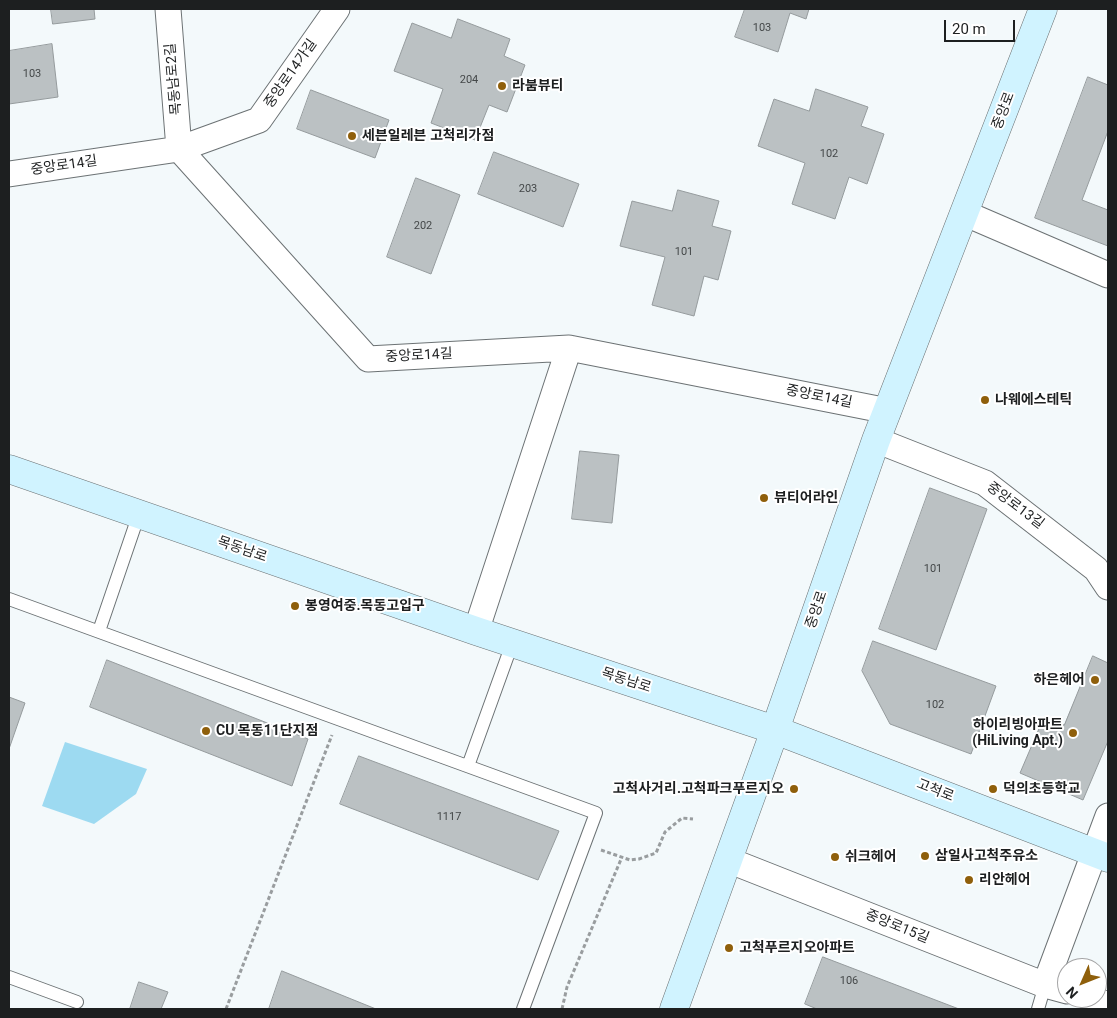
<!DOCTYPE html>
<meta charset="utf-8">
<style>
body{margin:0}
#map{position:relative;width:1117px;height:1018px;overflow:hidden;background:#f3f9fb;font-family:Roboto,sans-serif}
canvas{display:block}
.frame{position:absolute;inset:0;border:10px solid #1d1f20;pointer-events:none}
.north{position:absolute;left:1057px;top:958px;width:50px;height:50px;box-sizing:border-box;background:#fff;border:1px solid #a5a5a6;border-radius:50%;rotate:226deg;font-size:14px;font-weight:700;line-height:20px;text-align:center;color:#1d1f20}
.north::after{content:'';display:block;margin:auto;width:18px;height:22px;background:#8f5f0b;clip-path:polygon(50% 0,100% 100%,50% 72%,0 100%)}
.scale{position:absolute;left:944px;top:20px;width:71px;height:22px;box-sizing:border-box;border:2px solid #1d1f20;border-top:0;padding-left:6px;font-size:15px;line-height:18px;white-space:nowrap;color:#1d1f20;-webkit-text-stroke:4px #fff;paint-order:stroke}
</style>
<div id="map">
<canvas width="1117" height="1018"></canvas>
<div class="frame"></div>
<div class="north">N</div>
<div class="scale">20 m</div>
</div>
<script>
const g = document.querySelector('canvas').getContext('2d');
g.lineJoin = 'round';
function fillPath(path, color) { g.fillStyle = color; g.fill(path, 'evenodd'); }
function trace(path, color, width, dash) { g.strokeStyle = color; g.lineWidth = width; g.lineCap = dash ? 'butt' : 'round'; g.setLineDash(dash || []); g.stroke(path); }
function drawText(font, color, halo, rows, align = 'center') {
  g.font = font + ' Roboto,"Noto Sans KR",sans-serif'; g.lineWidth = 4; g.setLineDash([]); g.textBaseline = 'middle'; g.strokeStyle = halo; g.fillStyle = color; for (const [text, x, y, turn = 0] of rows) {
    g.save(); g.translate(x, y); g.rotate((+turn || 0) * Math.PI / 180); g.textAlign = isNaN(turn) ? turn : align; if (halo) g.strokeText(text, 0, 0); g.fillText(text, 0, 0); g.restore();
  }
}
const green = new Path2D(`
 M65 742 147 769 136 794 94 824 42 806Z`);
const building = new Path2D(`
 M51 9H94L95 19 53 24Z
 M745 9H809L806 19 790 13 778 52 735 37Z
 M458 19 510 39 504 56 525 65 507 112 489 105 475 140 431 123 443 89 394 71 412 23 451 38Z
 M52 44 58 97 9 104V51Z
 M1088 77 1108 85V131L1082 200 1108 210V246L1035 218Z
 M816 89 868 107 861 126 884 134 867 184 849 177 835 219 792 204 805 163 758 146 774 99 809 111Z
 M311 90 389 120 375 158 297 129Z
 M494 152 579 184 563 227 478 194Z
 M416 178 460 195 431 274 387 257Z
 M678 190 719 201 712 226 731 231 718 280 704 276 694 316 652 305 665 257 620 246 632 201 672 211Z
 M580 451 619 455 612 523 572 519Z
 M930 488 987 509 936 650 879 629Z
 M873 641 996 686 971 754 890 724 862 671Z
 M1093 656 1108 663V741L1083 800 1020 773 1044 717 1064 725Z
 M107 660 308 739 292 786 90 707Z
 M9 697 25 703 9 749Z
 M359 756 559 831 538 880 340 804Z
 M823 957 959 1009H817L805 1004Z
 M282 971 376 1009H269Z
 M139 982 168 992 161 1009H130Z`);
const path = new Path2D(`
 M601 850 630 860 639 859 656 853 665 832 682 818 693 819
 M226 1009 332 735
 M562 1009 567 987 622 857`);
const service = new Path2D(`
 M9 599 596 813 523 1009
 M99 631 139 514
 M468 766 512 644
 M9 977 77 1002
 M1038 1009 1045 985`);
const minor = new Path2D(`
 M168 9 179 149
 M179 149 368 359 569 348 888 411
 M9 174 179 149 259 120 337 9
 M964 213 1108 275
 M876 440 985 483 1096 569 1108 587
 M476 631 569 348
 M728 860 1045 985 1067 991
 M1045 985 1108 816
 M1090 998 1108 1005`);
const secondary = new Path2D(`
 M9 469 476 631 775 730 1108 858
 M674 1009 775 730 876 440 1043 9`);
const markers = [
 [502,86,5,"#8f5f0b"],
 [352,136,5,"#8f5f0b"],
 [985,400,5,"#8f5f0b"],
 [764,498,5,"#8f5f0b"],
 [295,606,5,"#8f5f0b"],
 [1095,680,5,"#8f5f0b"],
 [206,731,5,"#8f5f0b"],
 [1073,733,5,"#8f5f0b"],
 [794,789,5,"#8f5f0b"],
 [993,789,5,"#8f5f0b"],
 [925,856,5,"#8f5f0b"],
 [835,857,5,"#8f5f0b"],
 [969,880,5,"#8f5f0b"],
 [729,948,5,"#8f5f0b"]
];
const numberNames = [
 ["103",762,28],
 ["103",32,74],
 ["204",469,80],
 ["102",829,154],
 ["203",528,189],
 ["202",423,226],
 ["101",684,252],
 ["101",933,569],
 ["102",935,705],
 ["1117",449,817],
 ["106",849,981]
];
const streetNames = [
 ["중앙로14가길",291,74,-55],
 ["목동남로2길",174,79,-95],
 ["중앙로",1004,111,-69],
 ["중앙로14길",64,166,-8],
 ["중앙로14길",419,356,-3],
 ["중앙로14길",819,397,11],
 ["중앙로13길",1015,506,37],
 ["목동남로",242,550,19],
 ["중앙로",817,610,-71],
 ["목동남로",626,681,18],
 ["고척로",935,791,21],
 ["중앙로15길",897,927,22]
];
const poiNames = [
 ["라붐뷰티",512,86],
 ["세븐일레븐 고척리가점",362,136],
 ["나웨에스테틱",995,400],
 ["뷰티어라인",774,498],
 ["봉영여중.목동고입구",305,606],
 ["하은헤어",1085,680,"right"],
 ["하이리빙아파트",1063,725,"right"],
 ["(HiLiving Apt.)",1063,741,"right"],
 ["CU 목동11단지점",216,731],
 ["고척사거리.고척파크푸르지오",784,789,"right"],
 ["덕의초등학교",1003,789],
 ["삼일사고척주유소",935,856],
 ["쉬크헤어",845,857],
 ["리안헤어",979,880],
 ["고척푸르지오아파트",739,948]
];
fillPath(green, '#9ddaf1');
fillPath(building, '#bbc1c3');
trace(building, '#959b9d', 1);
trace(service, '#6c7274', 14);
trace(minor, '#6c7274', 27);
trace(secondary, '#6c7274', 29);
trace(path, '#999d9f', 3, [4, 2.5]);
trace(service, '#fff', 12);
trace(minor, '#fff', 25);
trace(secondary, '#d0f3ff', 28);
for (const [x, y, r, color] of markers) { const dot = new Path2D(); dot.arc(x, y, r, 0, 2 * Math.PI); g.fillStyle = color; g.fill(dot); trace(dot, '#fff', 2); }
drawText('11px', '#444849', null, numberNames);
drawText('14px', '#1d1f20', '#fff', streetNames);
drawText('bold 14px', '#1d1f20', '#fff', poiNames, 'left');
</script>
